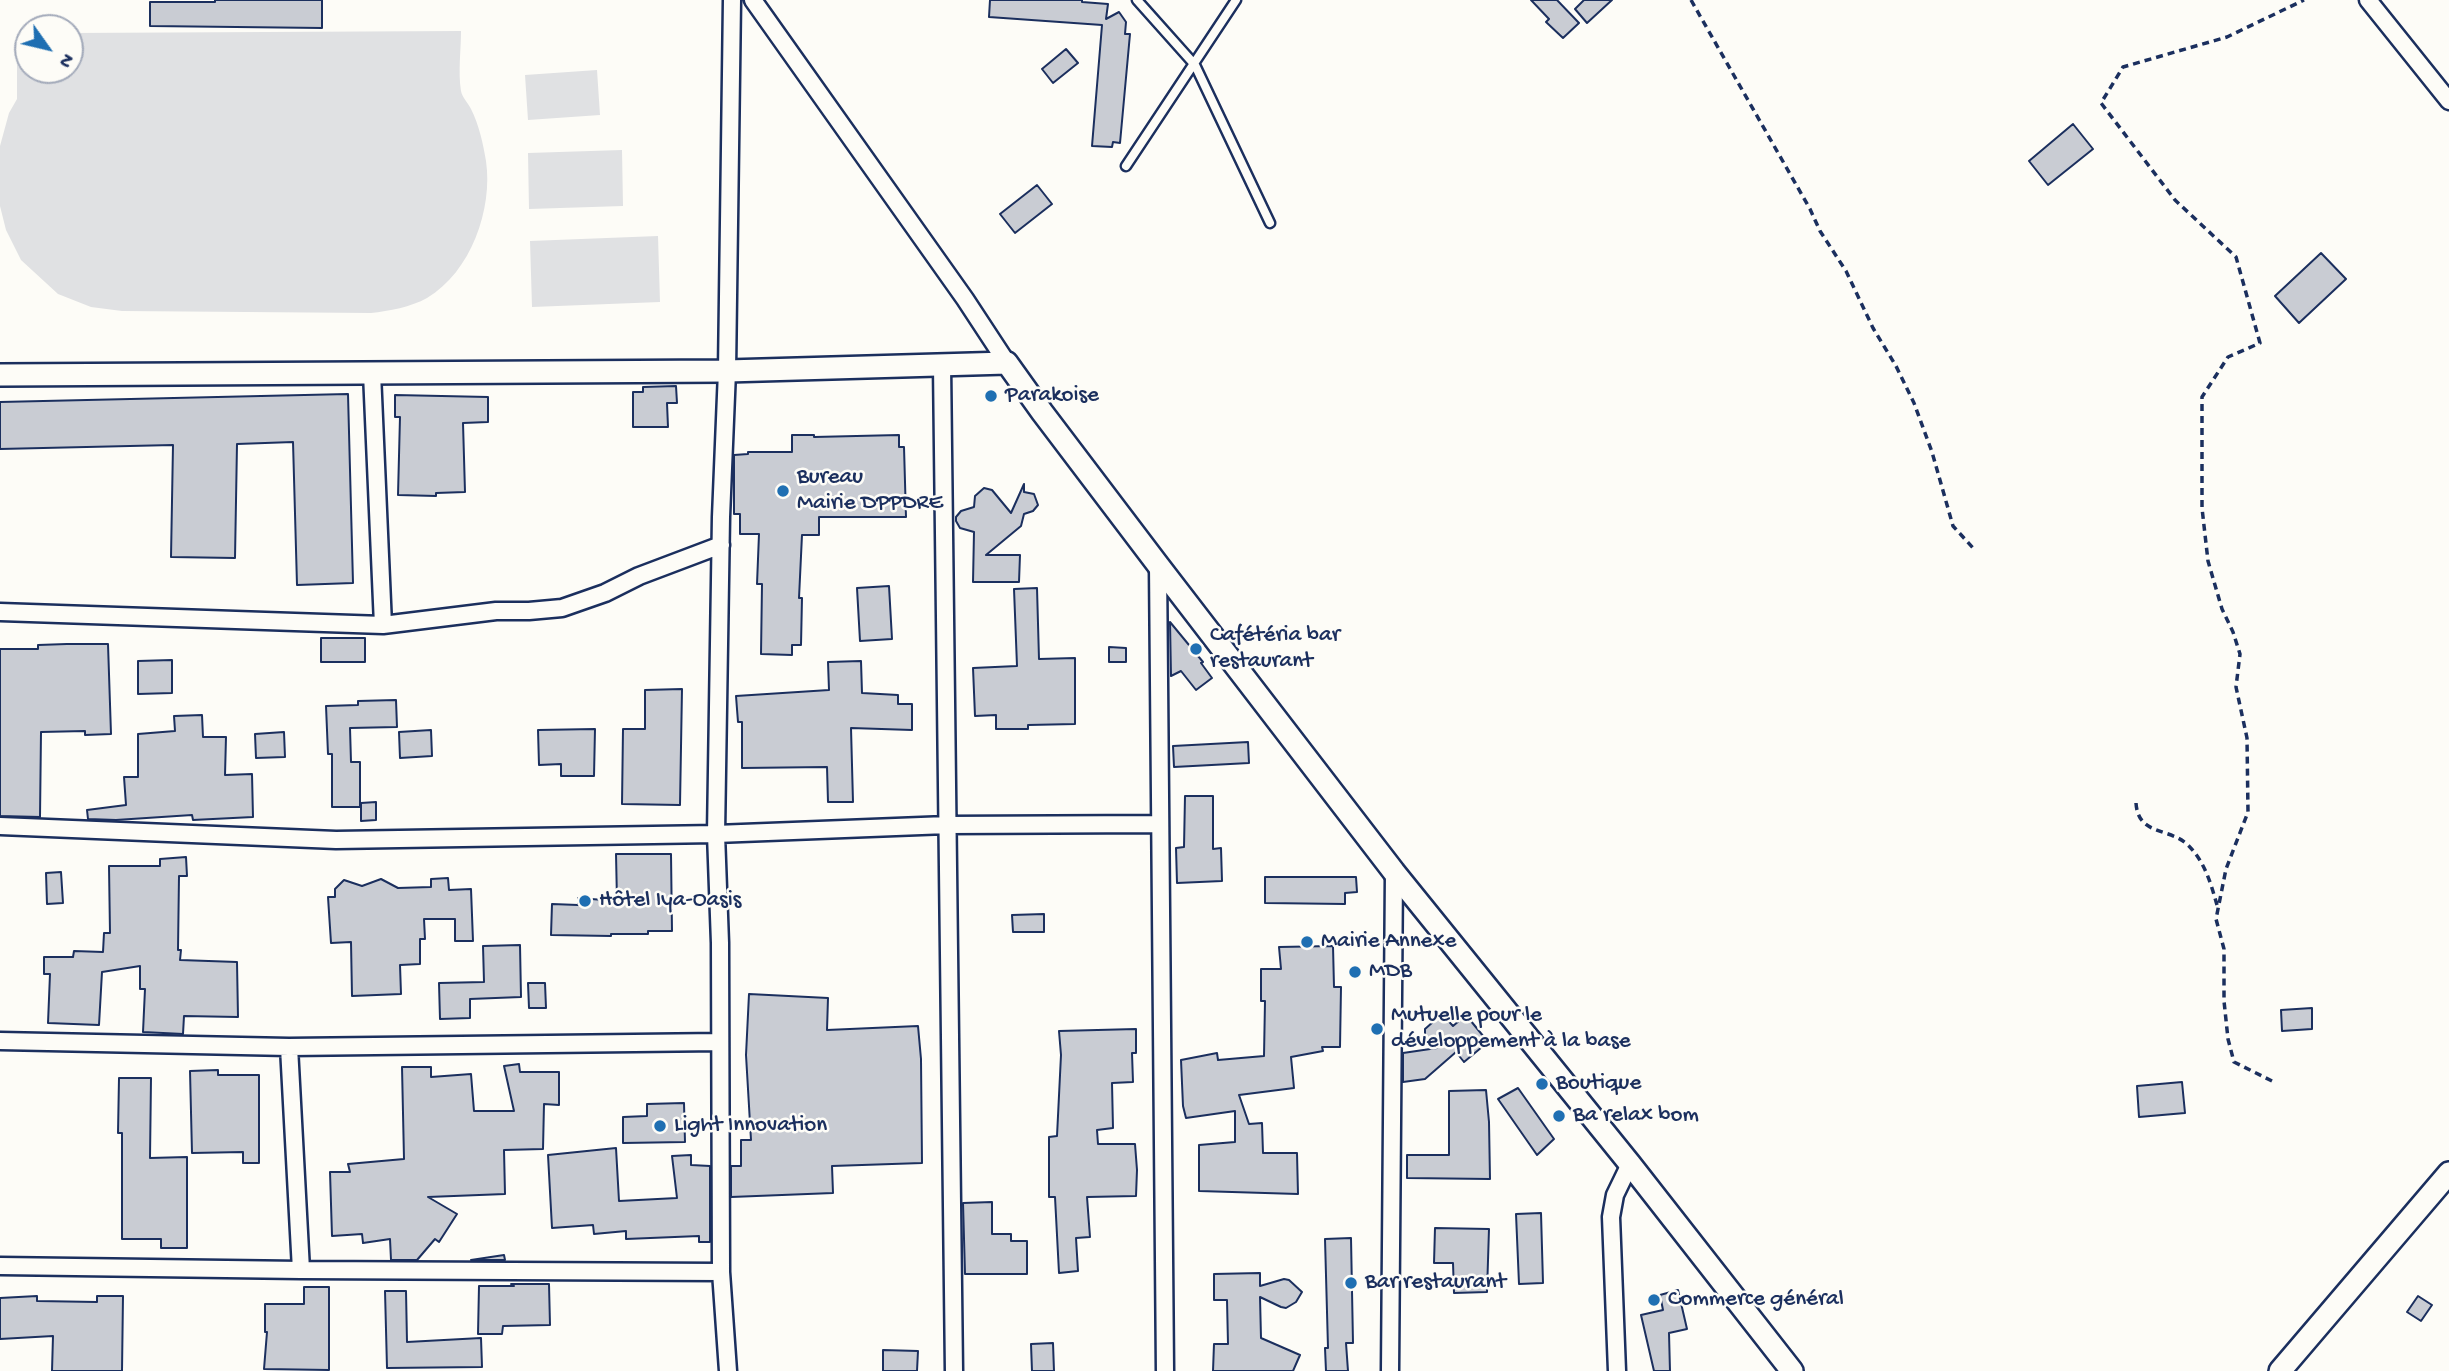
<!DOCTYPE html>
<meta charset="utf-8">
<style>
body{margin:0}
#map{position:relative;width:2449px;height:1371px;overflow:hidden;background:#fdfcf7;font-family:"Gochi Hand",sans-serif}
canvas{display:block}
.north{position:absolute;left:14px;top:14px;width:70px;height:70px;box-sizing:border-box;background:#fdfcf7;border:2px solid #a3aaba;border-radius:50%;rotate:124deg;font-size:19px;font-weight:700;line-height:28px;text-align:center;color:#1b2f5e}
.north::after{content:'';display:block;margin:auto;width:24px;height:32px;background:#1f6fb2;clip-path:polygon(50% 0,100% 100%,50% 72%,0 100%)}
</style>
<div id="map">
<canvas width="2449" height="1371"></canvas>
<div class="north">N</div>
</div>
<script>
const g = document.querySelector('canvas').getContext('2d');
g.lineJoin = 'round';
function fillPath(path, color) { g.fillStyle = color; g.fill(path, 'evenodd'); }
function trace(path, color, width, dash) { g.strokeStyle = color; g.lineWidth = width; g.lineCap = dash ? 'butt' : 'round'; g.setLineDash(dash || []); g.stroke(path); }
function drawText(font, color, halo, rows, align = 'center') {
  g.font = font + ' "Gochi Hand",sans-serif'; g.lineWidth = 5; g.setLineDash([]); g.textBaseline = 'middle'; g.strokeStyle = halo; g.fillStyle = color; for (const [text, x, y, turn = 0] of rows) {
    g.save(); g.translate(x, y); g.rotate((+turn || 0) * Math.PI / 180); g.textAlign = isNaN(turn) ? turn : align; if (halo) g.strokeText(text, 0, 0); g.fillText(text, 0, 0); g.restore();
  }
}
const green = new Path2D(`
 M461 31C461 50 458 72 461 91 462 97 468 103 471 109 479 125 483 143 486 161 493 209 471 272 427 298 411 307 389 311 371 313L122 311 91 307 58 294 21 260 6 230 0 206V146L9 113 17 99V34H28V70H70V33Z
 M597 70 600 115 528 120 525 75Z
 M622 150 623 206 529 209 528 153Z
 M658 236 660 302 532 307 530 241Z`);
const building = new Path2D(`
 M215 0H322V28L150 26V2H215Z
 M990 0H1082V2L1108 4 1106 19 1119 12 1126 22 1125 34H1130L1120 143 1113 142 1112 147 1092 146 1102 25 989 17Z
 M1531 0H1557L1579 23 1563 38 1546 22 1549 19Z
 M1584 0H1612L1587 23 1575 9Z
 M1066 49 1078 63 1053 83 1042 69Z
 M2073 124 2093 149 2048 185 2029 161Z
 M1037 185 1052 204 1015 233 1000 214Z
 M2321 253 2346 279 2299 323 2275 296Z
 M676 386 677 403H667L668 427H633V392H643V387Z
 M348 394 353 583 297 585 293 442 237 444 235 558 171 557 173 445 0 449V402Z
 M395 395 488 397V422L463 423 465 492 436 493V496L398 495 400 417H395Z
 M792 435H814V437L899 435V447H904L906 517H819V535H802L799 598H802L801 645H792V655L761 654 762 584H757L759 534H740V514H734V455L748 454V452H792Z
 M1024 484V492L1034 494 1038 505 1033 511 1024 514 1021 526 986 555H1020L1019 582H973L974 532 960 528 956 521V517L961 511 974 507 975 496 984 488 992 490 1011 513Z
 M889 586 892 639 860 641 857 588Z
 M1037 588 1039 659 1075 658V724L1028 725V729H996V715L975 716 973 668 1017 666 1014 589Z
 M1170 622 1203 662 1201 663 1212 678 1196 690 1181 671 1171 676Z
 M321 638H365V662H321Z
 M67 644H108L111 734 85 735V731L41 732 40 817 0 816V649H38V645Z
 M1109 647 1126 648V662H1109Z
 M172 660V693L138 694V661Z
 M861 661 862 693 898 695V704H912V730L851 728 853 802H828L827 767 742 768V722H738L736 696 829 690 828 662Z
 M682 689 680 805 622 804 623 729H645V690Z
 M396 700 397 727 350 728 351 762H360V807H332V754H328L326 706 358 705V701Z
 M202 715 203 737H226L225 775 252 774 253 817 193 820 192 815 116 820 88 819 87 810 126 805 124 777H138V734L175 731 174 716Z
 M595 729 594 776H561V764L539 765 538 730Z
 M431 730 432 756 400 758 399 732Z
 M284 732 285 757 256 758 255 734Z
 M1248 742 1249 763 1174 767 1173 746Z
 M1185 796H1213V849L1221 848 1222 881 1177 883 1176 848 1184 847Z
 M376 802V820L361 821V803Z
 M616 854H671L672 931H648V934H611V936L551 935 552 904 578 905V898L617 901Z
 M186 857 187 876H179L178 950H181L180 960 237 962 238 1017 184 1016 183 1034 143 1032 145 989H140V966L102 972 99 1025 48 1023 50 974H44V957H73L74 951 103 952 104 933H110L109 866H160V859Z
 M61 872 63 903 47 904 46 873Z
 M1265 877H1356L1357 892 1345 893V904L1265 903Z
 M448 878 449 890 471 889 473 941H455V919H424L425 939H420V964L400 965 401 994 352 996 351 942 331 943 328 897H335V889L344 880 362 886 381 879 398 888 431 887V879Z
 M1044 914V932H1013L1012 915Z
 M520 945 521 997 470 999V1018L440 1019 439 983 484 982 483 946Z
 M1333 946 1334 987H1341L1340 1047H1322L1323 1051 1291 1057 1294 1088 1239 1095 1249 1124 1262 1123 1263 1153H1297L1298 1194 1199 1191V1145L1235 1142V1111L1186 1118 1183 1106 1181 1060 1217 1053 1218 1060 1264 1056 1265 1001H1261V969H1281L1279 947Z
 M528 983H545L546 1008H529Z
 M749 994 828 998 827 1030 918 1026 921 1059 922 1163 832 1166 833 1193 731 1197V1166H741V1140H751L746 1055Z
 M2312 1008V1029L2282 1031 2281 1010Z
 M1442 1014 1453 1026 1466 1015 1488 1042 1464 1062 1456 1052 1425 1079 1403 1082V1053L1437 1048 1425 1035V1029Z
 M1136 1029V1053H1132L1133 1082 1112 1083 1113 1128 1097 1130 1098 1144H1135L1137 1170 1136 1196 1087 1197 1090 1237 1076 1238 1078 1271 1059 1273 1055 1197H1049V1137L1057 1136 1061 1055 1059 1031Z
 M519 1064 520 1072H559V1105L544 1104 543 1149 504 1150 505 1194 428 1197 457 1214 439 1242 435 1239 417 1260H391L390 1239 363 1243 362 1234 332 1236 330 1172H350L348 1164 404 1159 402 1067H431V1077L471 1074 474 1111H514L504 1066Z
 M218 1070V1075H259V1163H243V1152L192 1153 190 1071Z
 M119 1078H151L150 1158 187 1157V1248H161V1239H122V1133H118Z
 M2182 1082 2185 1113 2139 1117 2137 1086Z
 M1518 1088 1554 1139 1537 1155 1498 1099Z
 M1486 1090 1489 1122 1490 1179 1407 1178V1155H1449V1091Z
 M684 1103 685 1142 623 1143V1117L647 1116V1104Z
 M616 1148 619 1201 677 1198 672 1156 691 1155V1165L710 1166V1242H699V1236L626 1239V1231L594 1234 593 1225 552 1228 548 1155Z
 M992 1202V1234H1011V1241H1027V1274H965L963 1203Z
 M1541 1213 1543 1283 1519 1284 1516 1214Z
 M1435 1228 1489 1229 1487 1292 1454 1293 1453 1263H1434Z
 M1351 1238 1353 1343H1346L1348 1371H1326L1325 1348H1328L1325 1239Z
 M504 1255 505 1260H471Z
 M1260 1273V1286L1284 1279 1289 1280 1302 1292 1296 1302 1286 1308 1281 1307 1260 1297 1261 1338 1300 1355 1293 1371H1213L1214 1344H1228L1227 1300H1214V1274Z
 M511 1284H549L550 1325 503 1326 502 1334H478L479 1286H514Z
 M304 1287H329V1370L264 1369 267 1332H265V1304H304Z
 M1678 1290 1687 1329 1669 1333 1670 1371H1654L1641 1315 1663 1310 1660 1295Z
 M385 1291H406L407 1342 481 1338 482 1367 387 1368Z
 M37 1296V1301L97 1302V1296H123L122 1371H52L53 1336 0 1339V1298Z
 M2418 1296 2432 1305 2421 1321 2407 1312Z
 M1053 1343 1054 1371H1032L1031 1344Z
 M883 1350 918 1351 917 1371H883Z`);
const path = new Path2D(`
 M1691 0 1810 209 1820 231 1846 271 1873 328 1896 366 1914 403 1932 452 1953 526 1974 549
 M2136 803C2138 836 2169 827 2188 845 2205 862 2211 884 2217 905
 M2272 1081 2234 1062 2228 1039 2224 1001V949L2216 919 2226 869 2248 812 2247 738 2236 687 2240 654 2233 632 2222 609 2208 561 2202 508V397L2228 357 2260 343 2236 257 2175 200 2101 103 2123 67 2227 37 2304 0`);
const lane = new Path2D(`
 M1137 0 1195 65 1270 223
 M1126 166 1236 0`);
const street = new Path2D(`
 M753 0 965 299 1007 363
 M2368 0 2449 101
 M942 365 954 1371
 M372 373 383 625
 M1158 565 1165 1371
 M0 612 383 625 496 611H529L562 608 605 593 639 576 721 545
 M0 826 336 840 716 834 947 825 1160 824
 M0 1041 289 1047 720 1042
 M289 1047 301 1270
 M0 1266 301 1270 721 1272
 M728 1371 721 1272 720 943 716 834 721 517 727 371 732 0
 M1390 1371 1394 872
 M1617 1371 1611 1217 1615 1195 1630 1164`);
const secondary = new Path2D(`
 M0 375 727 371 1007 363 1042 412 1158 565 1394 872 1630 1164 1792 1371
 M2280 1371 2449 1173`);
const markers = [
 [991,396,7,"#1f6fb2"],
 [783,491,7,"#1f6fb2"],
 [1196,649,7,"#1f6fb2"],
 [585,901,7,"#1f6fb2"],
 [1307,942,7,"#1f6fb2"],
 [1355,972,7,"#1f6fb2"],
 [1377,1029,7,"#1f6fb2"],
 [1542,1084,7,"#1f6fb2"],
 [1559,1116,7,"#1f6fb2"],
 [660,1126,7,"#1f6fb2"],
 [1351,1283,7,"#1f6fb2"],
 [1654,1300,7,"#1f6fb2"]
];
const poiNames = [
 ["Parakoise",1005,396],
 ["Bureau",797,478],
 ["Mairie DPPDRE",797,504],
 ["Cafétéria bar",1210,636],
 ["restaurant",1210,662],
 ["Hôtel Iya-Oasis",599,901],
 ["Mairie Annexe",1321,942],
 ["MDB",1369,972],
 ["Mutuelle pour le",1391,1016],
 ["développement à la base",1391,1042],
 ["Boutique",1556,1084],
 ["Ba relax bom",1573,1116],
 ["Light Innovation",674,1126],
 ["Bar restaurant",1365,1283],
 ["Commerce général",1668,1300]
];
fillPath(green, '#e0e1e3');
fillPath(building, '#c9ccd3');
trace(building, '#1b2f5e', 2);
trace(lane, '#1b2f5e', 13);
trace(street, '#1b2f5e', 21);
trace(secondary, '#1b2f5e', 26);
trace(path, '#1b2f5e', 3.5, [7, 5]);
trace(lane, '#fdfcf7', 8);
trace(street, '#fdfcf7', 16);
trace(secondary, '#fdfcf7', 21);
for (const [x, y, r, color] of markers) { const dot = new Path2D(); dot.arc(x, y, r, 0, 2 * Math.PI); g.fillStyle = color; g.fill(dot); trace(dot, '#fdfcf7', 2.5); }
drawText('23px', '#1b2f5e', '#fdfcf7', poiNames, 'left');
</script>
